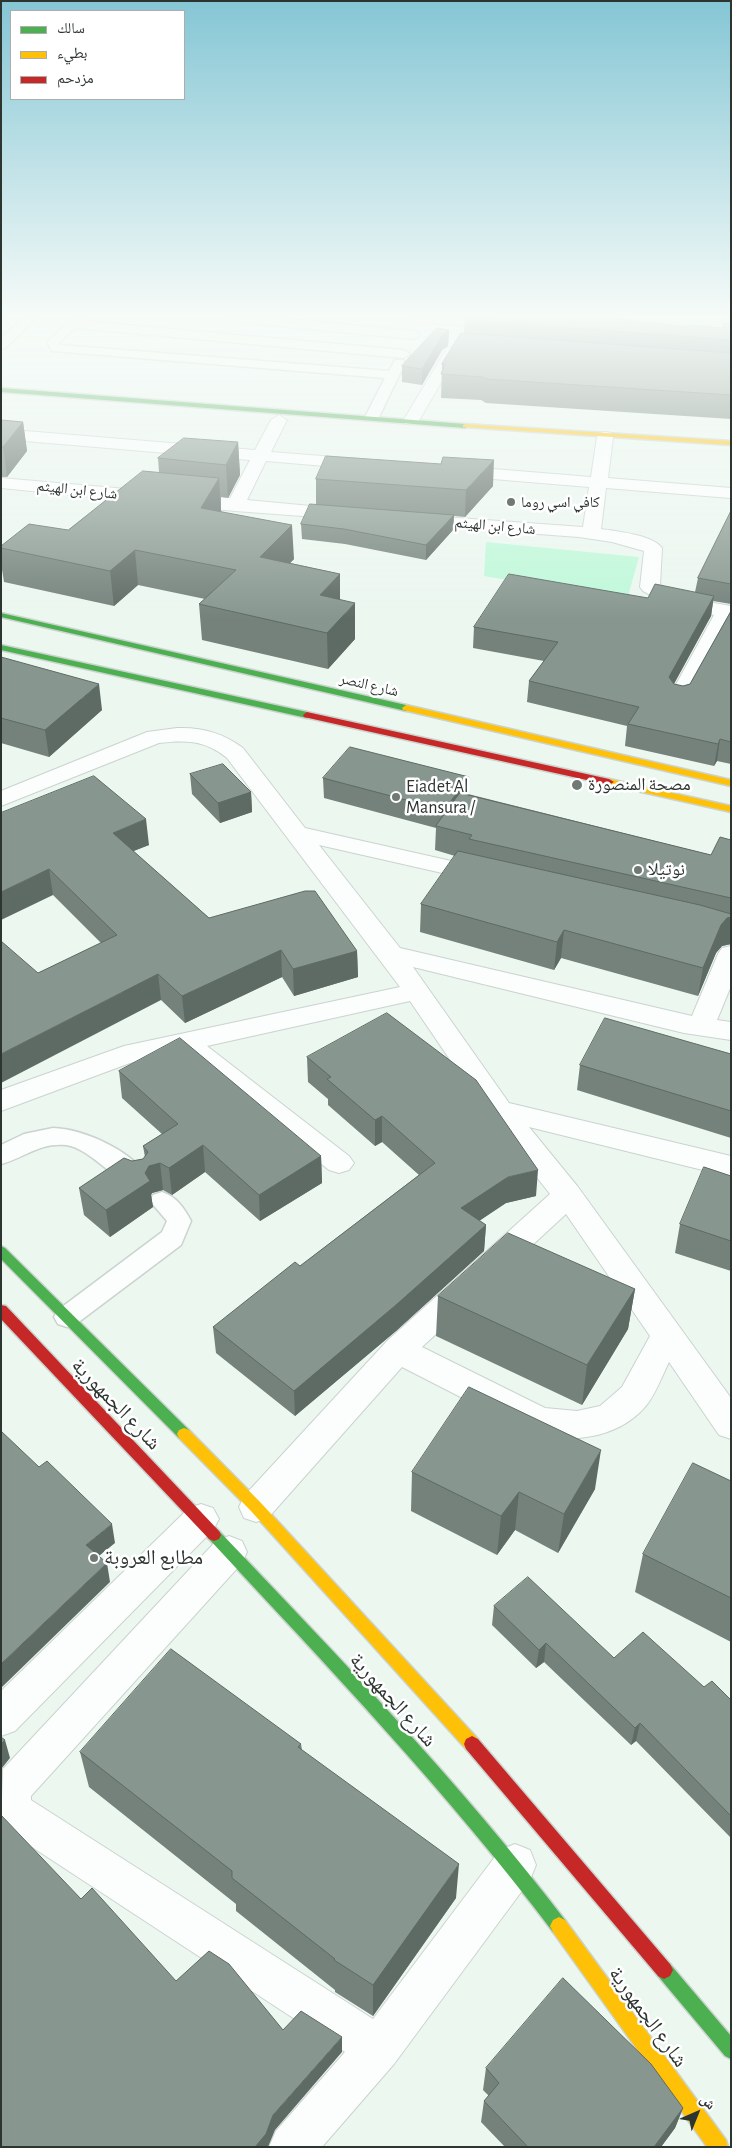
<!DOCTYPE html>
<meta charset="utf-8">
<style>
body{margin:0}
#map{position:relative;width:732px;height:2148px;overflow:hidden;background:#ecf7f0;font-family:"Alegreya Sans","Noto Naskh Arabic",sans-serif}
canvas{display:block}
.frame{position:absolute;inset:0;border:2px solid #2d3531;pointer-events:none}
.legend{position:absolute;left:10px;top:10px;width:175px;height:90px;box-sizing:border-box;background:#fff;border:1px solid #abaead;margin:0;padding:6px 9px;list-style:none;font-size:15px;color:#2d3531}
.legend li{display:flex;align-items:center;gap:10px;height:25px}
.legend b{width:25px;border:1px solid #abaead}
.north{position:absolute;left:672px;top:2088px;width:50px;height:50px;-webkit-text-stroke:4px #fff;paint-order:stroke;rotate:44deg;font-size:14px;font-weight:700;line-height:20px;text-align:center;color:#2d3531}
.north::after{content:'';display:block;margin:auto;width:18px;height:22px;background:#2d3531;clip-path:polygon(50% 0,100% 100%,50% 72%,0 100%)}
</style>
<div id="map">
<canvas width="732" height="2148"></canvas>
<div class="frame"></div>
<ul class="legend">
<li><b style="height:6px;background:#4caf50"></b>سالك</li>
<li><b style="height:6px;background:#ffc107"></b>بطيء</li>
<li><b style="height:6px;background:#c62828"></b>مزدحم</li>
</ul>
<div class="north">ش</div>
</div>
<script>
const g = document.querySelector('canvas').getContext('2d');
g.lineJoin = 'round';
function fillPath(path, color) { g.fillStyle = color; g.fill(path, 'evenodd'); }
function trace(path, color, width, dash) { g.strokeStyle = color; g.lineWidth = width; g.lineCap = dash ? 'butt' : 'round'; g.setLineDash(dash || []); g.stroke(path); }
function drawText(font, color, halo, rows, align = 'center') {
  g.font = font + ' "Alegreya Sans","Noto Naskh Arabic",sans-serif'; g.lineWidth = 5; g.setLineDash([]); g.textBaseline = 'middle'; g.strokeStyle = halo; g.fillStyle = color; for (const [text, x, y, turn = 0] of rows) {
    g.save(); g.translate(x, y); g.rotate((+turn || 0) * Math.PI / 180); g.textAlign = isNaN(turn) ? turn : align; if (halo) g.strokeText(text, 0, 0); g.fillText(text, 0, 0); g.restore();
  }
}
const green = new Path2D(`
 M630 318H731V322L657 337 623 333Z
 M486 542 639 557 627 600 484 576Z`);
const lane = new Path2D(`
 M24 318H37L5 348 1 349V338Z
 M72 318H85L82 321 404 350 410 354 404 358 75 328 59 343 60 345 389 371 395 360H403L405 363 379 417 372 421 365 417 385 378 52 351 47 342Z
 M232 318H274L414 331 420 335 414 339 238 322Z
 M411 318C427 318 491 314 500 323L494 327 417 322Z
 M53 1128C84 1129 133 1151 149 1179L145 1185C121 1193 95 1149 66 1145 40 1142 24 1158 1 1164V1145L24 1134Z
 M162 1192C177 1197 184 1208 191 1221L181 1245 76 1324 67 1327 58 1324 54 1317 58 1310 162 1232 167 1221 150 1201 153 1195Z`);
const street = new Path2D(`
 M468 344 476 349 473 352 457 355 417 424H405L403 421 447 348Z
 M279 415 287 420 271 452 360 459 366 460 369 464 366 468 360 469 266 461 247 500 343 509 349 510 352 514 349 518 343 519 235 511 1 488V478L230 498 250 460 1 439V429L255 450 271 420Z
 M605 432 611 433 613 437 608 478 731 488 730 498 606 488 601 529C616 531 653 535 662 548L660 585 685 598 731 606V621L686 703 679 705 672 703 668 699 714 615 671 606 643 591 640 587 644 551 612 542 579 537 416 525 410 524 407 520 410 516 416 515 583 527 589 487 457 476 451 475 448 471 451 467 457 466 591 477 597 437 599 433Z
 M177 728C202 727 223 733 243 748L305 828 491 870 494 875 491 880 482 882 319 845 400 948 692 1016 718 954 722 948 731 946V986L717 1020 731 1022V1040L684 1033 413 967 509 1103 731 1156V1177L529 1127 578 1187 731 1398V1439L719 1435 669 1362C662 1376 655 1396 645 1407 617 1439 567 1445 529 1432L402 1367 268 1518 256 1522 244 1518 239 1507 244 1496 387 1341 550 1194 489 1117 410 1001 207 1046 349 1156 354 1163 349 1170 339 1173 329 1170 179 1052 130 1063 1 1111V1090L124 1046 400 987 227 758C205 740 186 740 159 743L1 806V791L147 732ZM566 1214 650 1336 622 1387 600 1406 577 1411 545 1408 422 1347Z
 M201 1504 213 1508 219 1519 213 1530 15 1731 1 1736V1691L189 1508Z
 M229 1536 242 1541 247 1552 242 1563 31 1796V1800L373 2019 500 1850 515 1844 530 1850 536 1865 530 1880 394 2064 322 2147H269L276 2131 345 2052 3 1828 1 1825 3 1769 216 1541Z`);
const fast = new Path2D(`
 M1 388 465 424 468 426 465 428 1 392Z
 M1 613 406 705 410 708 406 711 1 617Z
 M1 645 307 712 311 715 307 718 1 650Z
 M1 1246 5 1248 189 1430 191 1434 189 1438 184 1440 179 1438 1 1259Z
 M214 1529 219 1531C339 1657 459 1781 565 1920L568 1926 565 1932 559 1935 553 1932C448 1793 328 1667 209 1539L207 1535 209 1531Z
 M664 1961 670 1964 731 2036V2059L725 2056 658 1976 655 1970 658 1964Z`);
const slow = new Path2D(`
 M465 424 731 441V445L463 427V425Z
 M406 705 731 780V786L403 710 402 708Z
 M609 779 731 806V812L606 784 604 782Z
 M184 1428 189 1430 261 1503 478 1739 480 1744 478 1749 472 1752 466 1749 251 1511 179 1438 177 1434 179 1430Z
 M559 1917 565 1920 726 2140 728 2147H707L553 1932 550 1926 553 1920Z`);
const jam = new Path2D(`
 M307 712 609 779 614 782 609 785 304 717 303 715Z
 M1 1305 6 1306 219 1531 221 1535 219 1539 214 1541 209 1539 1 1319Z
 M472 1736 478 1739 670 1964 673 1970 670 1976 664 1979 658 1976 466 1749 464 1744 466 1739Z`);
const wall = new Path2D(`
 M465 320 722 328 731 324V419L486 403 481 400 441 398 442 364 464 333Z
 M449 330 448 346 442 350 422 385 402 382V366Z
 M1 420 23 422 27 451 7 477H1Z
 M238 442 240 475 228 498 221 497V511L294 559 290 563 340 574V600L355 639 328 669 202 640 199 604 205 599 138 585 114 606 4 582 1 563V546L68 530 159 472 158 458Z
 M316 479 493 486 465 517 454 516 453 530 426 560 345 544 302 539 301 524 316 504Z
 M731 511V604L713 601 711 616 674 684 683 686 690 684 731 611V764L717 761 714 766 625 746 627 726 527 702 529 681 544 661 473 648 474 627 648 598 695 592 698 578Z
 M1 657 102 710 49 757 1 743Z
 M190 774 251 792 252 812 220 823 192 794Z
 M469 777 468 794 711 855 731 840V944L722 946 716 953 698 996 561 958 554 970 420 932 421 904 455 856 435 850 436 828 324 798 323 778Z
 M1 813 149 845 133 851 209 918 357 951 358 977 294 996 282 977 185 1023 161 1000 38 973 101 943 53 895Z
 M731 1054V1138L577 1090 580 1065Z
 M307 1057 536 1196 506 1203 479 1220 486 1225 484 1251 396 1331 295 1416 216 1353 213 1327 300 1266 419 1175 382 1142 375 1146 328 1105V1099L308 1082Z
 M119 1071 321 1156 322 1183 260 1221 205 1172 172 1195 163 1190 152 1193 151 1195 153 1207 110 1237 84 1215 79 1188 132 1161 143 1159 145 1157 143 1146 162 1134 122 1098Z
 M731 1176V1271L675 1253 680 1224Z
 M635 1289 628 1329 582 1405 436 1336 438 1296Z
 M412 1472 595 1489 558 1553 515 1530 497 1555 411 1511Z
 M731 1481V1642L635 1592 643 1554Z
 M494 1606 614 1658 704 1687 731 1700V1838L636 1741 631 1745 544 1662 536 1668 492 1625Z
 M301 1744 302 1750 456 1898 373 2016 335 1992V1990L236 1911V1904L89 1787 80 1752Z
 M486 2068 683 2108 675 2128 661 2147H505L481 2122 484 2101 489 2096 483 2090Z`);
const shadedWall = new Path2D(`
 M449 330 448 346 442 350 422 385V369L443 334Z
 M23 422 27 451 7 477 3 447Z
 M238 442 240 475 228 498 226 465Z
 M494 460 493 486 465 517 466 490Z
 M219 478 221 512 201 508Z
 M454 515 453 530 426 560V545Z
 M292 525 294 559 262 592 260 557Z
 M135 550 138 585 114 606 110 571Z
 M340 574V609L320 595Z
 M714 596 711 616 666 698 669 677Z
 M355 603V639L328 669 327 633Z
 M99 684 102 710 49 757 45 730Z
 M720 739 717 761 714 766 718 744Z
 M469 777 468 797 443 828 444 810Z
 M251 792 252 812 220 823 218 803Z
 M146 819 149 845 116 858 113 833Z
 M49 869 53 895 1 920V892Z
 M731 917V944L722 946 716 953 698 996 703 968 721 925 727 918Z
 M564 930 561 958 554 970 557 942Z
 M281 950 282 977 185 1023 182 996Z
 M357 951 358 977 294 996 293 969Z
 M158 974 161 1000 1 1083V1054Z
 M382 1116V1142L375 1146V1120Z
 M203 1145 205 1172 172 1195 169 1168Z
 M321 1156 322 1183 260 1221 259 1195Z
 M160 1163 163 1190 152 1193 151 1195 153 1207 110 1237 106 1210 145 1173 149 1166Z
 M538 1170 536 1196 506 1203 460 1234 461 1208 508 1177Z
 M486 1225 484 1251 396 1331 295 1416 294 1391Z
 M635 1289 628 1329 582 1405 587 1365Z
 M601 1450 595 1489 558 1553 564 1514Z
 M519 1492 515 1530 497 1555 501 1516Z
 M112 1524 115 1543 89 1564 86 1545Z
 M107 1563 110 1582 1 1688V1664Z
 M546 1643 544 1662 536 1668 539 1650Z
 M640 1723 636 1741 631 1745 635 1728Z
 M5 1740 10 1758 2 1768 1 1772V1744Z
 M459 1864 456 1898 373 2016V1985Z
 M342 2037V2052L275 2130 268 2147H255L273 2115Z
 M683 2108 675 2128 661 2147H654Z`);
const building = new Path2D(`
 M466 318H614L685 327 688 325 722 328 724 323 731 324V340L465 320Z
 M437 328 449 330 443 334 422 369 402 366Z
 M461 333 731 353V395L487 379 482 377 441 374 445 364H442Z
 M1 420 23 422 3 447H1Z
 M184 438 238 442 226 465 158 458Z
 M326 456 441 464 443 457 494 460 466 490 316 479Z
 M143 471 219 478 201 508 292 525 260 557 340 574 320 595 355 603 327 633 199 604 236 570 135 550 110 571 1 548V546L29 524 68 530Z
 M310 504 454 515 426 545 344 529 301 524Z
 M731 511V584L698 578Z
 M509 574 648 598 655 584 714 596 669 677 674 684 683 686 690 684 731 611V742L720 739 718 744 628 724 639 707 529 681 558 642 474 627Z
 M1 657 99 684 45 730 1 718Z
 M350 747 469 777 444 810 323 778Z
 M223 764 251 792 218 803 190 774Z
 M94 776 146 819 113 833 209 918 305 891H315L357 951 293 969 281 950 182 996 158 974 1 1054V941L38 973 117 935 49 869 1 892V813Z
 M460 793 711 855 720 837 731 840V898L469 839 472 835 436 826Z
 M458 851 700 905 731 914V917L727 918 721 925 703 968 564 930 557 942 421 904Z
 M387 1013 476 1080 538 1170 508 1177 461 1208 486 1225 396 1305 294 1391 213 1327 295 1262 300 1266 435 1163 382 1116 375 1120 327 1079 331 1077 307 1057Z
 M605 1018 731 1054V1111L580 1065Z
 M180 1038 321 1156 259 1195 203 1145 169 1168 160 1163 149 1166 145 1173 150 1181 106 1210 79 1188 124 1158 132 1161 143 1159 148 1152 143 1146 178 1124 119 1071Z
 M704 1167 731 1176V1241L680 1224Z
 M508 1233 635 1289 587 1365 438 1296Z
 M469 1387 601 1450 564 1514 519 1492 501 1516 412 1472Z
 M1 1431 39 1467 47 1461 112 1524 86 1545 107 1563 1 1664Z
 M693 1463 731 1481V1598L643 1554Z
 M528 1577 614 1658 643 1632 704 1687 712 1681 731 1700V1816L640 1723 635 1728 546 1643 539 1650 494 1606Z
 M171 1649 301 1744 298 1747 459 1864 373 1985 334 1960 335 1959 232 1878V1871L80 1752Z
 M1 1737 5 1740 1 1744Z
 M1 1815 81 1899 92 1888 176 1981 209 1951 229 1964 283 2030 301 2011 342 2037 273 2115 266 2134 255 2147H1Z
 M563 1978 651 2064 683 2108 654 2147H528L484 2101 499 2083 486 2068Z`);
const markers = [
 [511,502,5,"#707974"],
 [577,785,6,"#707974"],
 [396,797,5,"#707974"],
 [638,870,5,"#707974"],
 [94,1558,5,"#707974"]
];
const farStreetnames = [
 ["شارع ابن الهيثم",77,490,6],
 ["شارع ابن الهيثم",495,526,5],
 ["شارع النصر",369,685,13]
];
const farPoinames = [
 ["كافي اسي روما",521,502]
];
const poiNames = [
 ["مصحة المنصورة",588,785],
 ["Eiadet Al",406,787],
 ["Mansura /",406,808],
 ["نوتيلا",648,870]
];
const nearStreetnames = [
 ["شارع الجمهورية",116,1404,46],
 ["شارع الجمهورية",393,1700,48],
 ["شارع الجمهورية",648,2017,54]
];
const nearPoinames = [
 ["مطابع العروبة",104,1558]
];
fillPath(green, '#bef8d9');
trace(lane, '#cbd3ce', 3);
trace(street, '#cbd3ce', 2);
trace(fast, '#cbd3ce', 3);
trace(slow, '#cbd3ce', 3);
trace(jam, '#cbd3ce', 3);
fillPath(lane, '#fcfefd');
fillPath(street, '#fcfefd');
fillPath(fast, '#4caf50');
fillPath(slow, '#ffc107');
fillPath(jam, '#c62828');
fillPath(wall, '#74827b');
fillPath(shadedWall, '#5e6a64');
fillPath(building, '#87978f');
trace(building, '#5e6a64', 1);
const sky = g.createLinearGradient(0, 0, 0, 619);
sky.addColorStop(0, '#85c6d5');
sky.addColorStop(0.51, '#f6fbf8');
sky.addColorStop(1, '#f6fbf800');
g.fillStyle = sky;
g.fillRect(0, 0, 732, 619);
for (const [x, y, r, color] of markers) { const dot = new Path2D(); dot.arc(x, y, r, 0, 2 * Math.PI); g.fillStyle = color; g.fill(dot); trace(dot, '#fff', 2); }
drawText('15px', '#2d3531', '#fff', farStreetnames);
drawText('15px', '#2d3531', '#fff', farPoinames, 'left');
drawText('18px', '#2d3531', '#fff', poiNames, 'left');
drawText('21px', '#2d3531', '#fff', nearStreetnames);
drawText('21px', '#2d3531', '#fff', nearPoinames, 'left');
</script>
